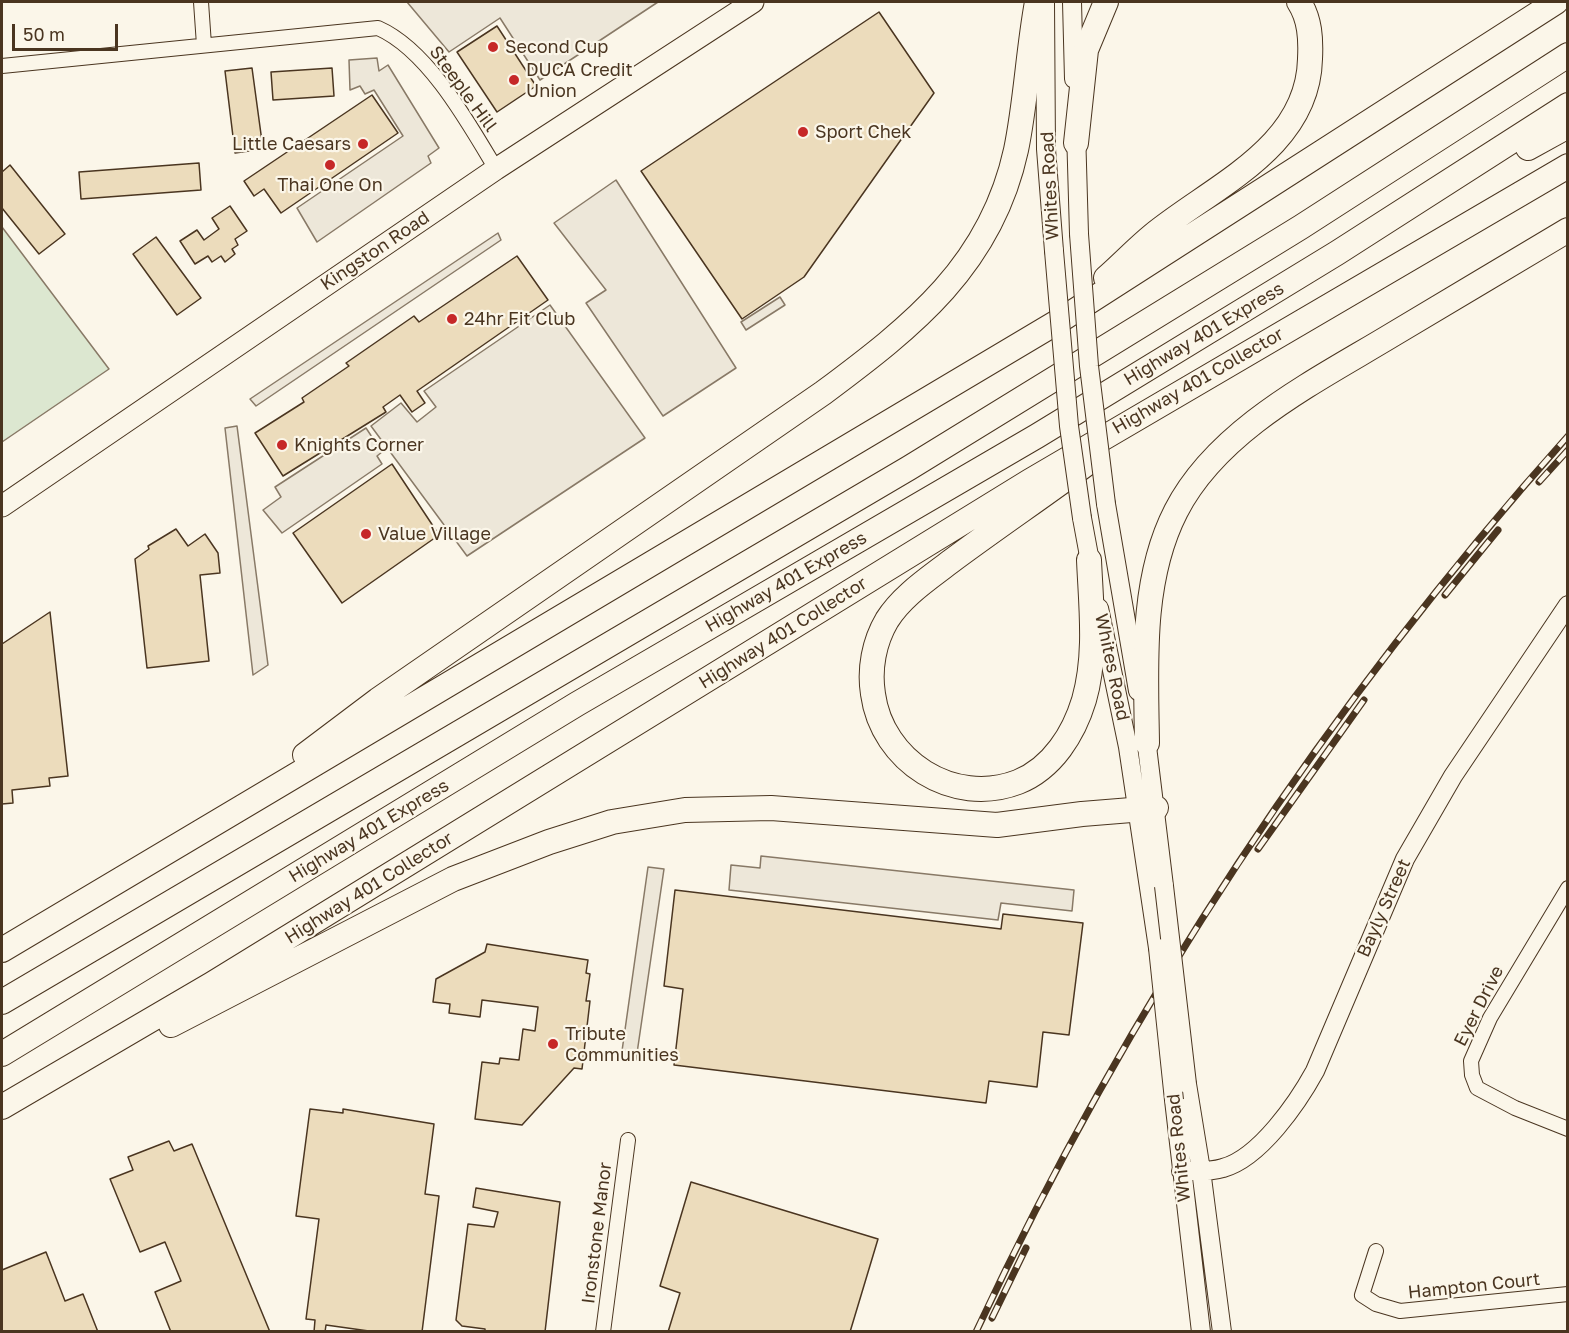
<!DOCTYPE html>
<style>
body{margin:0}
#map{position:relative;width:1569px;height:1333px;overflow:hidden;background:#fbf6e9;font-family:"Golos Text",sans-serif}
canvas{display:block}
.frame{position:absolute;inset:0;border:3px solid #4a3520;pointer-events:none}
.scale{position:absolute;left:12px;top:24px;width:106px;height:27px;box-sizing:border-box;border:3px solid #4a3520;border-top:0;padding-left:8px;font-size:18px;line-height:21px;white-space:nowrap;color:#4a3520;-webkit-text-stroke:4px #fbf6e9;paint-order:stroke}
</style>
<div id="map">
<canvas width="1569" height="1333"></canvas>
<div class="frame"></div>
<div class="scale">50 m</div>
</div>
<script>
const g = document.querySelector('canvas').getContext('2d');
g.lineJoin = 'round';
function fillPath(path, color) { g.fillStyle = color; g.fill(path, 'evenodd'); }
function trace(path, color, width, dash) { g.strokeStyle = color; g.lineWidth = width; g.lineCap = dash ? 'butt' : 'round'; g.setLineDash(dash || []); g.stroke(path); }
function drawText(font, color, halo, rows, align = 'center') {
  g.font = font + ' "Golos Text",sans-serif'; g.lineWidth = 4.5; g.setLineDash([]); g.textBaseline = 'middle'; g.strokeStyle = halo; g.fillStyle = color; for (const [text, x, y, turn = 0] of rows) {
    g.save(); g.translate(x, y); g.rotate((+turn || 0) * Math.PI / 180); g.textAlign = isNaN(turn) ? turn : align; if (halo) g.strokeText(text, 0, 0); g.fillText(text, 0, 0); g.restore();
  }
}
const green = new Path2D(`
 M2 227 109 369 2 442Z`);
const parking = new Path2D(`
 M407 2H658L540 80 500 18 449 52Z
 M377 58 379 71 388 65 439 148 428 156 431 163 317 242 297 208 403 136 374 90 365 94 360 86 350 90 349 60Z
 M616 180 736 368 663 416 586 303 606 290 554 223Z
 M498 233 501 240 256 406 250 399Z
 M780 297 785 305 746 330 741 322Z
 M550 305 645 438 467 556 371 426 401 403 417 422 436 407 424 391Z
 M237 426 268 665 253 675 225 428Z
 M366 428 382 452 377 456 382 464 282 533 263 510 281 497 275 487Z
 M761 856 1074 890 1072 911 1001 903 998 920 729 890 731 865 760 868Z
 M648 867 664 869 636 1060 621 1058Z`);
const building = new Path2D(`
 M879 12 934 93 804 277 742 319 641 171Z
 M497 26 536 86 497 112 457 52Z
 M252 68 263 149 235 153 225 71Z
 M332 68 334 96 273 100 271 72Z
 M372 95 398 133 281 213 264 189 254 196 244 181Z
 M199 163 201 190 81 199 79 172Z
 M10 165 65 234 39 254 2 208V172Z
 M230 206 247 231 235 239 238 245 232 249 235 254 225 262 221 256 212 262 208 256 195 264 180 241 197 230 204 240 219 229 212 218Z
 M156 237 201 298 177 315 133 254Z
 M517 256 548 300 417 391 425 403 412 412 400 395 383 407 386 412 283 476 255 433 304 402 302 398 349 366 346 363 414 316 419 322Z
 M392 464 439 535 342 603 293 533Z
 M176 529 188 546 205 534 218 553 220 573 200 575 209 661 147 668 135 559 149 549 148 546Z
 M50 612 68 776 49 778 50 786 12 790 13 803 2 804V644Z
 M675 890 1001 929 1003 914 1083 923 1069 1035 1043 1032 1037 1087 989 1081 986 1103 674 1065 683 989 664 986Z
 M487 944 588 960 586 973 590 974 586 1001H590L582 1069 574 1068 522 1125 475 1119 482 1062 499 1064 500 1058 519 1060 523 1029 535 1031 538 1007 482 1000 480 1017 449 1013 450 1004 433 1002 436 979 485 952Z
 M310 1109 343 1113V1109L434 1124 425 1194 439 1196 422 1332H376L326 1325 325 1332H314L315 1320 306 1319 319 1219 296 1216Z
 M169 1141 174 1151 192 1144 270 1332H171L155 1292 181 1281 165 1242 140 1252 110 1179 133 1170 128 1157Z
 M691 1182 878 1239 850 1332H668L680 1293 660 1286Z
 M476 1188 560 1202 545 1332H485V1329L462 1326 456 1320 468 1224 494 1227 498 1212 473 1207Z
 M46 1252 65 1301 83 1294 98 1332H2V1270Z`);
const street = new Path2D(`
 M201 2 204 45
 M2 66 378 28C428 50 468 122 496 169
 M1568 888 1490 1018 1471 1061 1472 1075 1477 1088 1515 1108 1568 1129
 M1376 1251 1362 1295 1376 1304 1400 1311 1568 1294
 M603 1332 628 1140`);
const secondary = new Path2D(`
 M1072 2 1074 79
 M1045 3 1046 149 1054 251
 M1076 130 1079 234
 M1106 504 1138 691
 M1082 518 1092 572
 M1099 608 1128 747 1158 948
 M1145 730 1164 886
 M1187 1084 1201 1170 1222 1332
 M1174 1100 1201 1332
 M1181 1171C1195 1171 1211 1172 1223 1168 1260 1158 1298 1102 1315 1071L1405 859 1453 776 1568 605`);
const primary = new Path2D(`
 M2 506 496 169 753 2`);
const highway = new Path2D(`
 M1076 143 1086 50 1106 2
 M1528 148 1568 126
 M1106 278C1122 264 1137 248 1153 235 1213 186 1308 148 1310 59 1311 39 1310 19 1299 2
 M1089 560C1091 606 1097 655 1084 700 1074 733 1053 768 1018 782 953 807 882 761 873 694 869 669 874 642 887 620 902 596 928 579 950 562 997 527 1046 494 1093 459
 M1147 743C1146 667 1140 581 1176 511 1218 429 1316 381 1392 335 1451 300 1509 265 1568 230
 M305 755 378 700 823 393C913 326 991 265 1016 150 1026 102 1028 51 1037 2
 M2 950 1059 321 1556 2
 M2 1002 909 468 1301 227 1568 55
 M171 1025 453 879 549 842 612 822 685 810 771 808 997 825 1082 814 1156 808
 M2 1054 577 704 1037 436 1337 253 1568 105
 M2 1107 212 984 1030 481 1568 166`);
const rail = new Path2D(`
 M1539 482 1568 450
 M1445 595 1498 530
 M1258 849 1364 700
 M992 1318 1026 1248
 M976 1332C1128 1006 1328 704 1568 436`);
const secondaryBridge = new Path2D(`
 M1079 234 1089 366 1106 504
 M1054 251 1069 426 1082 518
 M1164 886 1187 1084
 M1158 948 1174 1100`);
const markers = [
 [493,47,6,"#c62828"],
 [514,80,6,"#c62828"],
 [803,132,6,"#c62828"],
 [363,144,6,"#c62828"],
 [330,165,6,"#c62828"],
 [452,319,6,"#c62828"],
 [282,445,6,"#c62828"],
 [366,534,6,"#c62828"],
 [553,1044,6,"#c62828"]
];
const poiNames = [
 ["Second Cup",505,47],
 ["DUCA Credit",526,70],
 ["Union",526,91],
 ["Sport Chek",815,132],
 ["Little Caesars",351,144,"right"],
 ["Thai One On",330,185,"center"],
 ["24hr Fit Club",464,319],
 ["Knights Corner",294,445],
 ["Value Village",378,534],
 ["Tribute",565,1034],
 ["Communities",565,1055]
];
const streetNames = [
 ["Steeple Hill",463,89,54],
 ["Whites Road",1050,186,-93],
 ["Kingston Road",375,251,-34],
 ["Highway 401 Express",1204,334,-31],
 ["Highway 401 Collector",1198,381,-30],
 ["Highway 401 Express",786,582,-30],
 ["Highway 401 Collector",783,633,-32],
 ["Whites Road",1112,667,78],
 ["Highway 401 Express",369,831,-31],
 ["Highway 401 Collector",369,888,-32],
 ["Bayly Street",1384,908,-66],
 ["Eyer Drive",1479,1006,-63],
 ["Whites Road",1179,1148,-96],
 ["Ironstone Manor",597,1233,-83],
 ["Hampton Court",1474,1286,-6]
];
fillPath(green, '#dce7d0');
trace(green, '#887966', 1.5);
fillPath(parking, '#ede7d9');
trace(parking, '#887966', 1.5);
fillPath(building, '#ecdcbc');
trace(building, '#4a3520', 1.5);
trace(street, '#4a3520', 16);
trace(secondary, '#4a3520', 20);
trace(primary, '#4a3520', 23);
trace(highway, '#4a3520', 26);
trace(street, '#fbf6e9', 14);
trace(secondary, '#fbf6e9', 18);
trace(primary, '#fbf6e9', 21);
trace(highway, '#fbf6e9', 24);
trace(rail, '#4a3520', 7);
trace(rail, '#fbf6e9', 4.5, [14]);
trace(secondaryBridge, '#4a3520', 20, []);
trace(secondaryBridge, '#fbf6e9', 18);
for (const [x, y, r, color] of markers) { const dot = new Path2D(); dot.arc(x, y, r, 0, 2 * Math.PI); g.fillStyle = color; g.fill(dot); trace(dot, '#fbf6e9', 2); }
drawText('18px', '#4a3520', '#fbf6e9', poiNames, 'left');
drawText('18px', '#4a3520', '#fbf6e9', streetNames);
</script>
